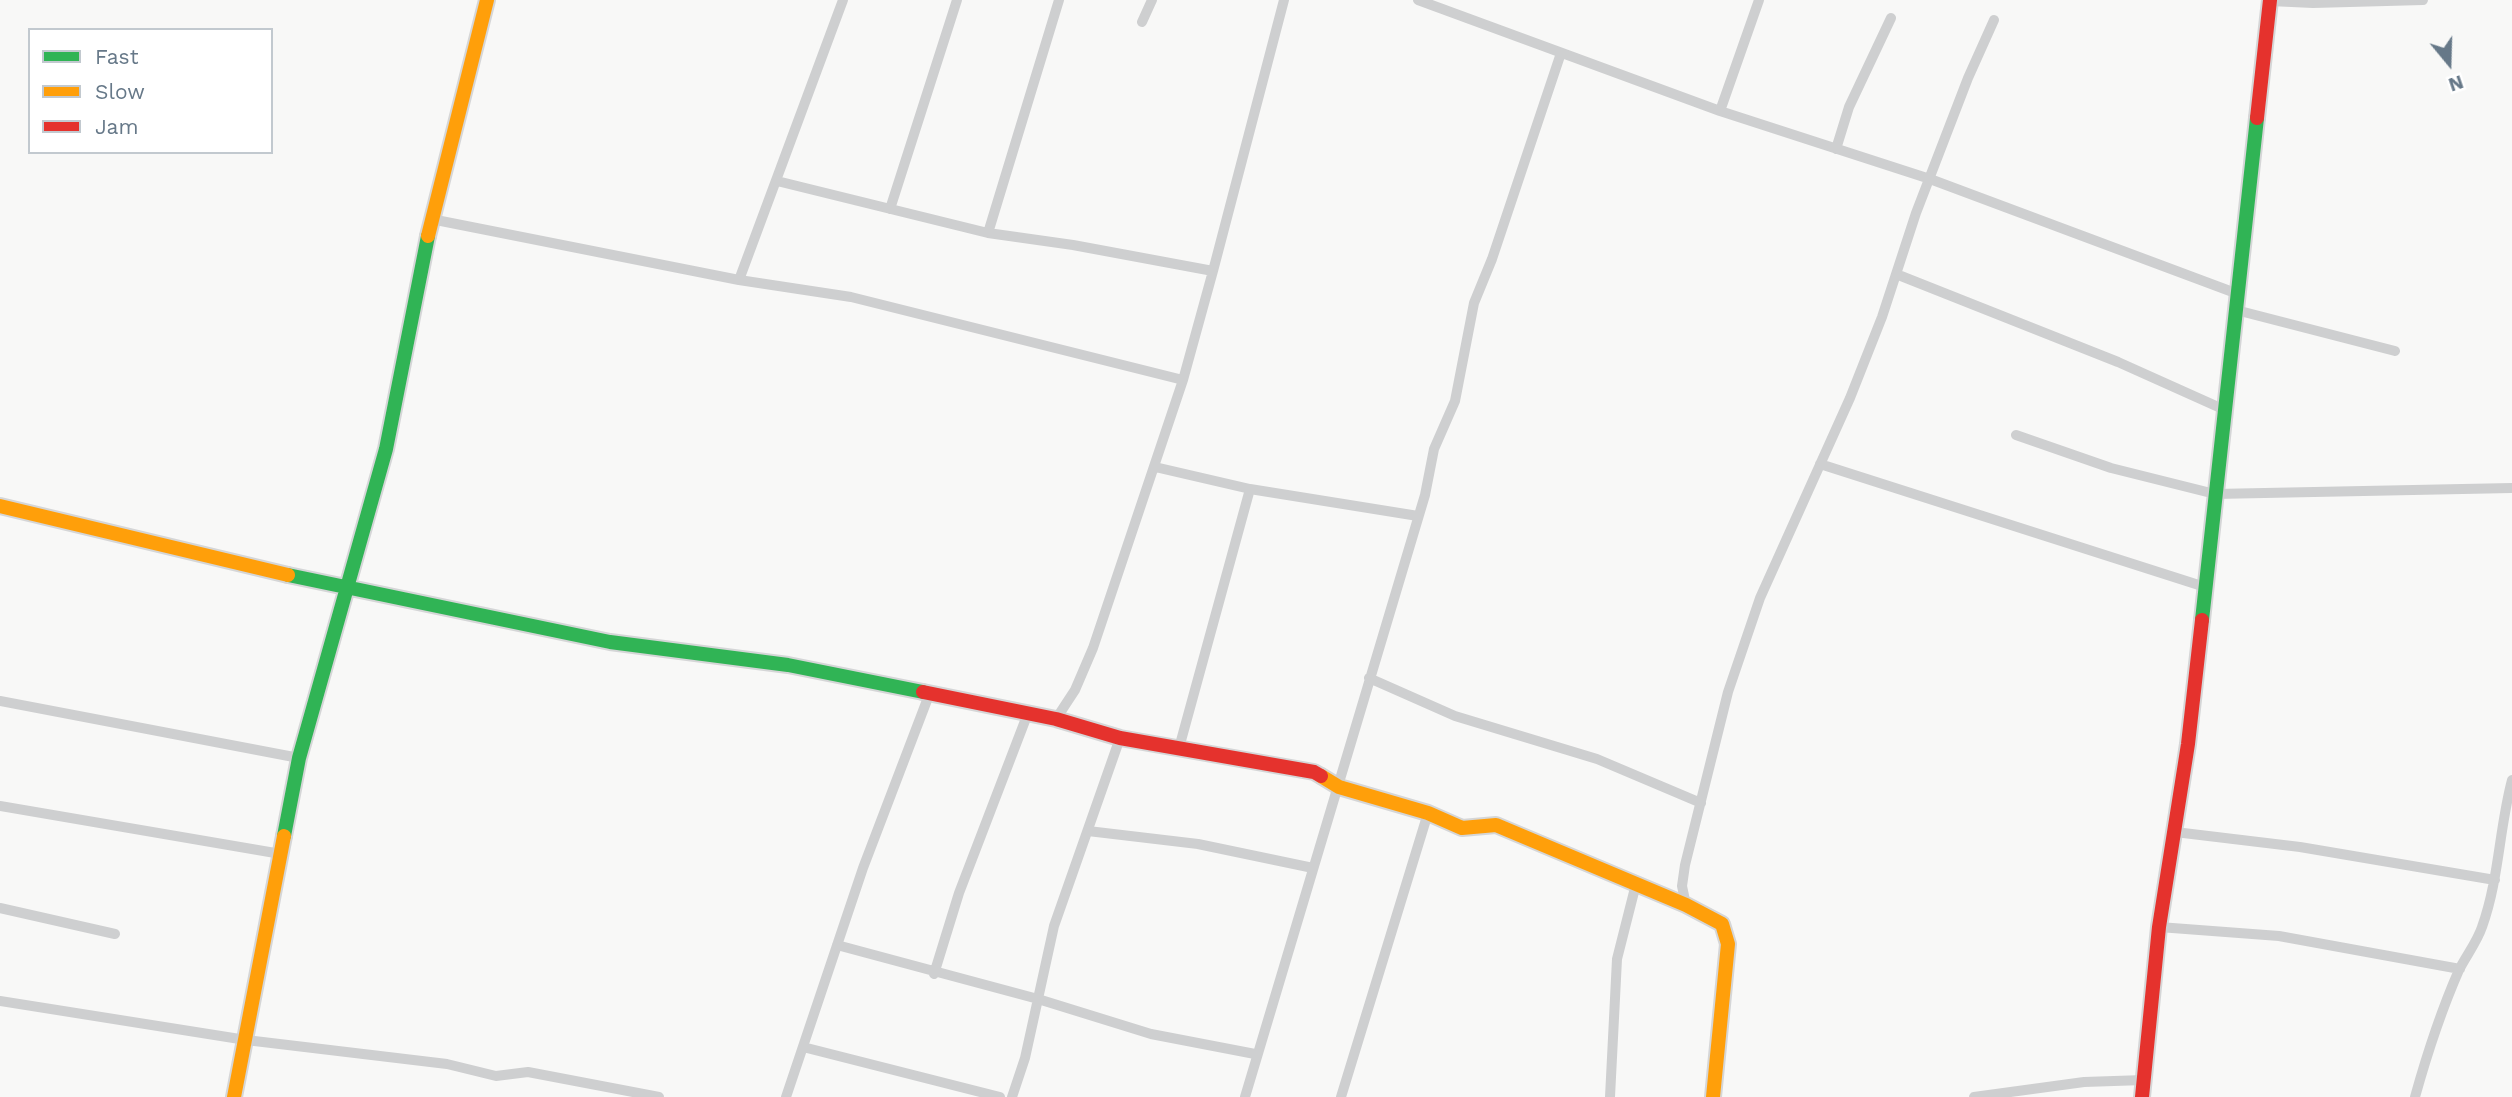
<!DOCTYPE html>
<style>
body{margin:0}
#map{position:relative;width:2512px;height:1097px;overflow:hidden;background:#f8f8f7;font-family:"Work Sans",sans-serif}
canvas{display:block}
.legend{position:absolute;left:28px;top:28px;width:245px;height:126px;box-sizing:border-box;background:#fff;border:2px solid #c2c9cf;margin:0;padding:9px 12px;list-style:none;font-size:21px;color:#667888}
.legend li{display:flex;align-items:center;gap:14px;height:35px}
.legend b{width:35px;border:2px solid #c2c9cf}
.north{position:absolute;left:2414px;top:28px;width:70px;height:70px;-webkit-text-stroke:5px #fff;paint-order:stroke;rotate:161deg;font-size:19px;font-weight:700;line-height:28px;text-align:center;color:#667888}
.north::after{content:'';display:block;margin:auto;width:24px;height:32px;background:#667888;clip-path:polygon(50% 0,100% 100%,50% 72%,0 100%)}
</style>
<div id="map">
<canvas width="2512" height="1097"></canvas>
<ul class="legend">
<li><b style="height:9px;background:#30b455"></b>Fast</li>
<li><b style="height:9px;background:#ff9f0a"></b>Slow</li>
<li><b style="height:9px;background:#e5322d"></b>Jam</li>
</ul>
<div class="north">N</div>
</div>
<script>
const g = document.querySelector('canvas').getContext('2d');
g.lineJoin = 'round';
function trace(path, color, width, dash) { g.strokeStyle = color; g.lineWidth = width; g.lineCap = dash ? 'butt' : 'round'; g.setLineDash(dash || []); g.stroke(path); }
const street = new Path2D(`
 M1418 0 1720 111 1930 179 2238 294
 M2270 1 2313 3 2423 0
 M1142 22 1152 0
 M1720 111 1759 0
 M1836 149 1849 107 1891 18
 M777 181 988 233 1073 245 1213 271 1183 380 1093 648 1075 690 1056 719
 M890 209 957 0
 M431 219 739 280 843 0
 M988 233 1059 0
 M1213 271 1284 0
 M1896 274 2118 362 2225 410
 M739 280 851 297 1183 380
 M2236 310 2395 351
 M2016 435 2111 468 2215 494 2512 488
 M1820 464 2205 587
 M1155 467 1250 489 1418 516
 M1369 678 1455 716 1597 759 1701 803
 M0 701 299 758
 M1179 748 1250 489
 M0 806 281 854
 M1088 831 1198 844 1313 868
 M2175 832 2300 847 2495 880
 M1686 905 1682 886 1685 865 1728 692 1760 598 1850 398 1882 317 1916 213 1968 78 1994 20
 M0 908 115 934
 M2159 927 2279 936 2460 969
 M837 945 1038 999 1151 1034 1255 1054
 M934 974 959 893 1028 713
 M0 1001 246 1040 447 1064 496 1076 528 1072 659 1097
 M803 1047 1000 1097
 M786 1097 863 868 929 695
 M1012 1097 1025 1058 1054 926 1120 738
 M1245 1097 1425 495 1434 449 1455 401 1474 303 1492 259 1561 53
 M1341 1097 1428 813
 M1610 1097 1617 959 1636 884
 M1974 1097 2084 1082 2144 1080
 M2415 1097C2427 1054 2441 1011 2459 970 2466 956 2477 942 2482 927 2499 880 2499 829 2512 780`);
const fast = new Path2D(`
 M288 575 610 642 788 665 923 692
 M2202 620 2257 118
 M284 836 299 758 386 449 428 236`);
const slow = new Path2D(`
 M428 236 487 0
 M0 506 288 575
 M1321 776 1339 787 1428 813 1462 828 1496 825 1686 905 1722 924 1728 944 1713 1097
 M234 1097 284 836`);
const jam = new Path2D(`
 M2257 118 2270 0
 M923 692 1056 719 1120 738 1314 772 1321 776
 M2142 1097 2159 927 2188 744 2202 620`);
trace(fast, '#d5d6d7', 18);
trace(slow, '#d5d6d7', 18);
trace(jam, '#d5d6d7', 18);
trace(street, '#cecfd0', 10);
trace(fast, '#30b455', 14);
trace(slow, '#ff9f0a', 14);
trace(jam, '#e5322d', 14);
</script>
